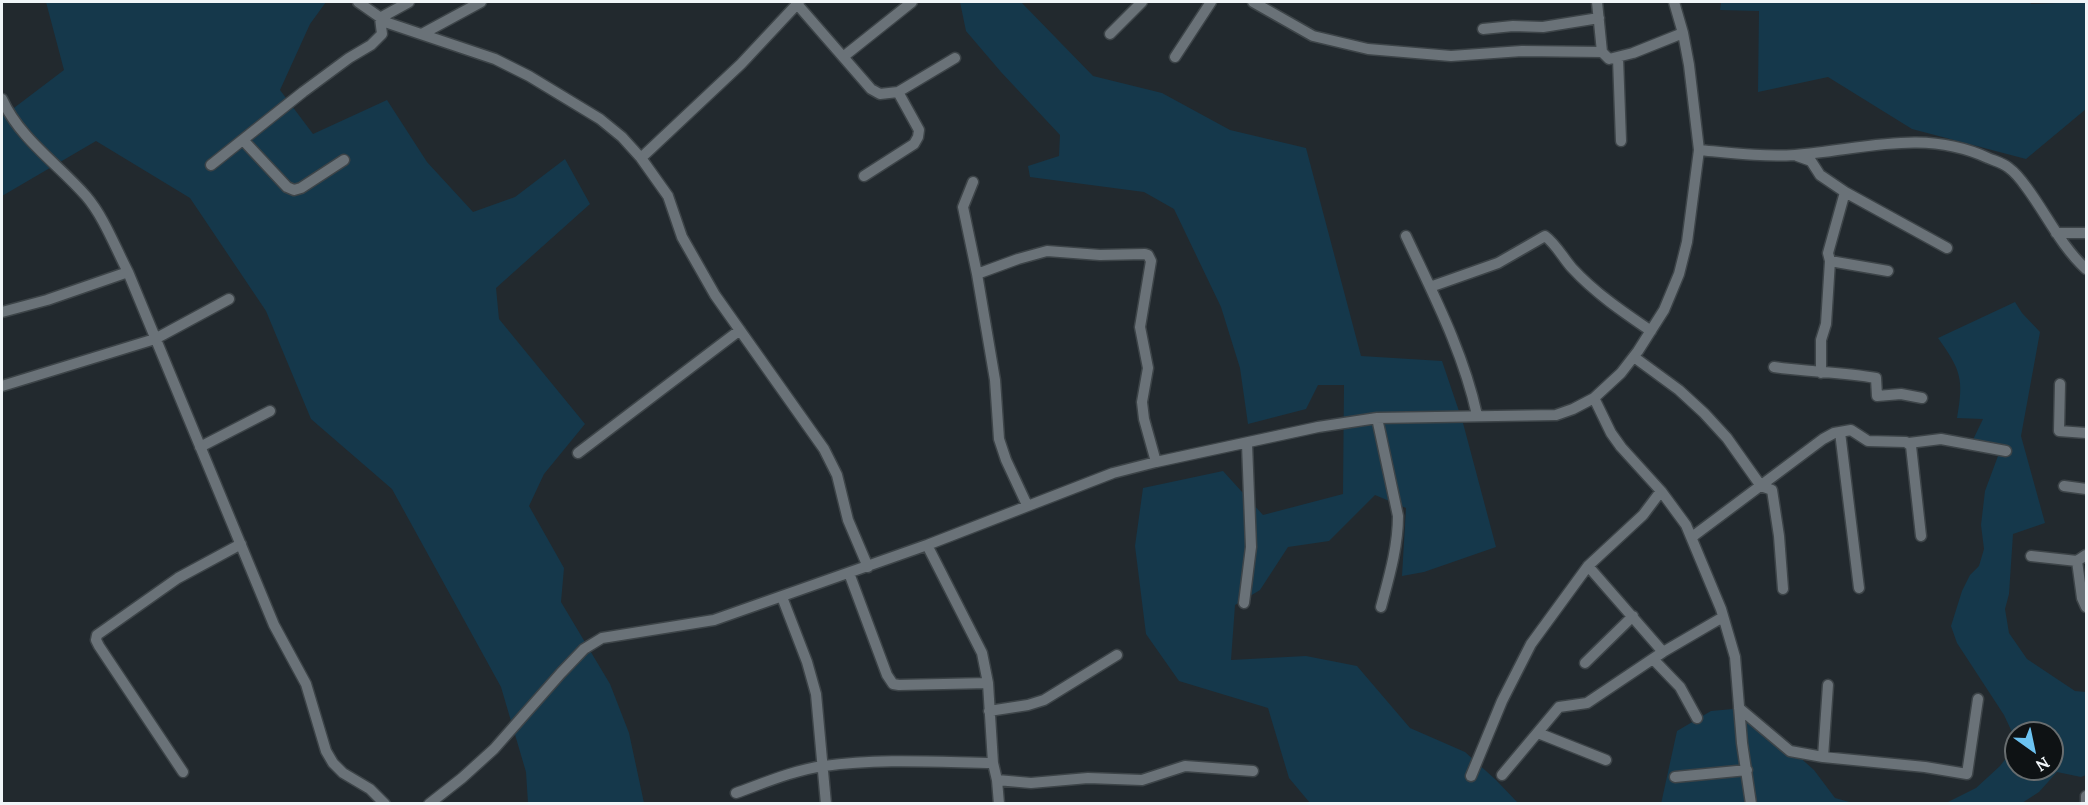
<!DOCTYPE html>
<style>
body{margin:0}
#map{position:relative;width:2088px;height:805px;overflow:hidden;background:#22292e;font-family:Lora,serif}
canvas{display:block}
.frame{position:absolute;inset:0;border:3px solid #f0f5f8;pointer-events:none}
.north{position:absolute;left:2004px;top:721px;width:60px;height:60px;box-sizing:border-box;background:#0e1214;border:2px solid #686d6f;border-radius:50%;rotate:147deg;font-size:16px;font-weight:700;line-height:24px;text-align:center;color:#f0f5f8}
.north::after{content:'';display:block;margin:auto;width:21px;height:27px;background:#6cc3f2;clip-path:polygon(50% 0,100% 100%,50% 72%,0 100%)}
</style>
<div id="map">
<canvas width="2088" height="805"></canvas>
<div class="frame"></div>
<div class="north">N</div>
</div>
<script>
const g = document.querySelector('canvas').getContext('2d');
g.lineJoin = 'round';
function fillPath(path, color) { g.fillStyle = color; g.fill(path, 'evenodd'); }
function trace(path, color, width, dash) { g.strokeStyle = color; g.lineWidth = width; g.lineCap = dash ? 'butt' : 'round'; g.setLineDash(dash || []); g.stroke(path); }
const green = new Path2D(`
 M46 2H326L310 24 280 90 313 134 387 100 427 162 473 212 515 197 565 159 590 204 496 288 499 319 585 424 544 474 529 506 564 568 561 602 610 684 629 733 644 803H528L526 772 501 687 392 489 311 419 266 311 190 198 96 141 2 196V117L64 70Z
 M960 2H1021L1093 76 1162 93 1230 130 1306 148 1361 356 1442 361 1463 423 1496 547 1424 572 1402 576 1406 508 1375 495 1329 541 1288 547 1260 590 1235 605 1231 660 1306 656 1357 666 1410 728 1465 752 1496 780 1518 803H1310L1289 778 1268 708 1179 681 1146 634 1135 546 1143 488 1223 471 1263 515 1343 494 1344 385H1318L1306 409 1248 424 1240 368 1221 307 1174 209 1144 192 1030 177 1028 166 1059 156 1060 135 1001 72 966 31Z
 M1721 2H2030L2031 4 2086 2V109L2026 159 1912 129 1828 77 1758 92 1759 11 1720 10Z
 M2015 302 2022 313 2040 332 2021 436 2045 523 2013 534 2009 594 2005 609 2009 633 2027 659 2075 691 2086 692V775L2081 777 2057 772 2039 792 2022 803H1946L1976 788 2000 766 2011 752 2012 732 2004 715 1957 643 1951 626 1962 591 1970 575 1979 566 1984 549 1981 525 1985 491 1998 456 1969 448 1983 419 1957 418C1964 379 1961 370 1938 338ZM2016 733H2052V769H2016Z
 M1744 708 1814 770 1835 798 1853 803 1661 804 1677 731 1711 711Z`);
const minor = new Path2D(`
 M358 2 388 23 495 59 529 76 600 119 622 137 641 158 668 196 682 237 715 295 824 449 837 475 848 520 868 567
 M1253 2 1313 36 1368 49 1451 56 1522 51 1602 52 1609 59 1633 53 1683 33
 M1597 2 1602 52
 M797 4 871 89 880 94 898 92 955 58
 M1483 29 1513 26 1543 27 1599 18
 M422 34 481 2
 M1110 34 1142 2
 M843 57 912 2
 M1175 57 1211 2
 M1618 58 1621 141
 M2 99C20 139 57 163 86 196 104 217 115 247 128 272L274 625 306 684 326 751 333 763 343 773 370 789 385 804
 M243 140 287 187 294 190 301 188 344 160
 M1699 150C1731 153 1763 157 1795 155 1862 150 1923 128 1988 158 1995 161 2003 163 2009 168 2016 173 2022 181 2027 188 2047 215 2061 246 2086 269
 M1797 156 1811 161 1820 175 1845 192 1947 248
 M641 158 741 64 799 2
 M211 165 303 92 349 58 371 45 382 34 380 18 409 2
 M864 176 914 144 918 137 919 130 898 92
 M973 182 963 207 977 274 995 380 999 439 1006 460 1027 505
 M2056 233H2086
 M1406 236C1433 294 1463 351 1477 415
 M1830 261 1888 271
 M977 274 1018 259 1047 251 1100 255 1145 254 1148 255 1151 261 1140 327 1148 368 1142 402 1144 419 1156 462
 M1430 287 1498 263 1545 236C1556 244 1563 258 1572 268 1595 293 1623 312 1651 331
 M2 312 47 300 128 272
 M1634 357 1679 390 1704 413 1727 438 1761 486 1772 490 1779 536 1783 589
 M1774 367C1808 372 1842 372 1876 378L1877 396 1901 394 1922 398
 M1821 373V340L1826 324 1830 261 1828 253 1845 192
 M2060 384 2059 431 2086 433
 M2 386 155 339 229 299
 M1594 398 1611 433 1621 447 1661 491 1686 525 1721 609 1735 657 1742 743 1751 804
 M1377 418 1398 516C1398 547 1389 577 1381 607
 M1840 432 1859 588
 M1909 443 1941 439 2006 451
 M200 447 270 411
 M578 453 740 330
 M2064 486 2086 489
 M1692 537 1823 439 1834 433 1851 430 1868 441 1906 442 1911 446 1921 536
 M927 545 982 653 988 683 993 763 997 780 999 804
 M2086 555 2077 561 2082 598 2086 607
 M2031 556 2077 561
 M1588 566 1663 652
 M849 573 887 675 893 684 899 685 988 683
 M782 597 807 662 816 694 826 804
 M1244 603 1251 547 1247 444
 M1653 659 1680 687 1697 718
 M1585 663 1633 616
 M1739 708 1790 751 1823 757 1925 767 1967 774 1978 699
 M989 711 1028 705 1044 700 1117 655
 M1538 733 1606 760
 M1823 757 1828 685
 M183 772 99 646 96 640 97 635 178 578 241 544
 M1502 775 1559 707 1587 703 1663 652 1723 617
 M1471 776 1502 701 1531 644 1588 566 1643 515 1661 491
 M1675 777 1747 770
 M997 780 1031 783 1088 778 1142 780 1185 766 1253 771
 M736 793C764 783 794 770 824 766 880 758 937 762 993 763
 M429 804 462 778 494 749 561 673 584 649 602 638 714 620 927 545 1113 473 1156 462 1318 427 1377 418 1556 415 1573 409 1594 398 1621 373 1638 351 1664 310 1679 274 1687 242 1699 150 1689 65 1683 33 1674 2
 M2086 804V796`);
fillPath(green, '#15384b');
trace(minor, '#3d4448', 13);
trace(minor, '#6a7278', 10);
</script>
